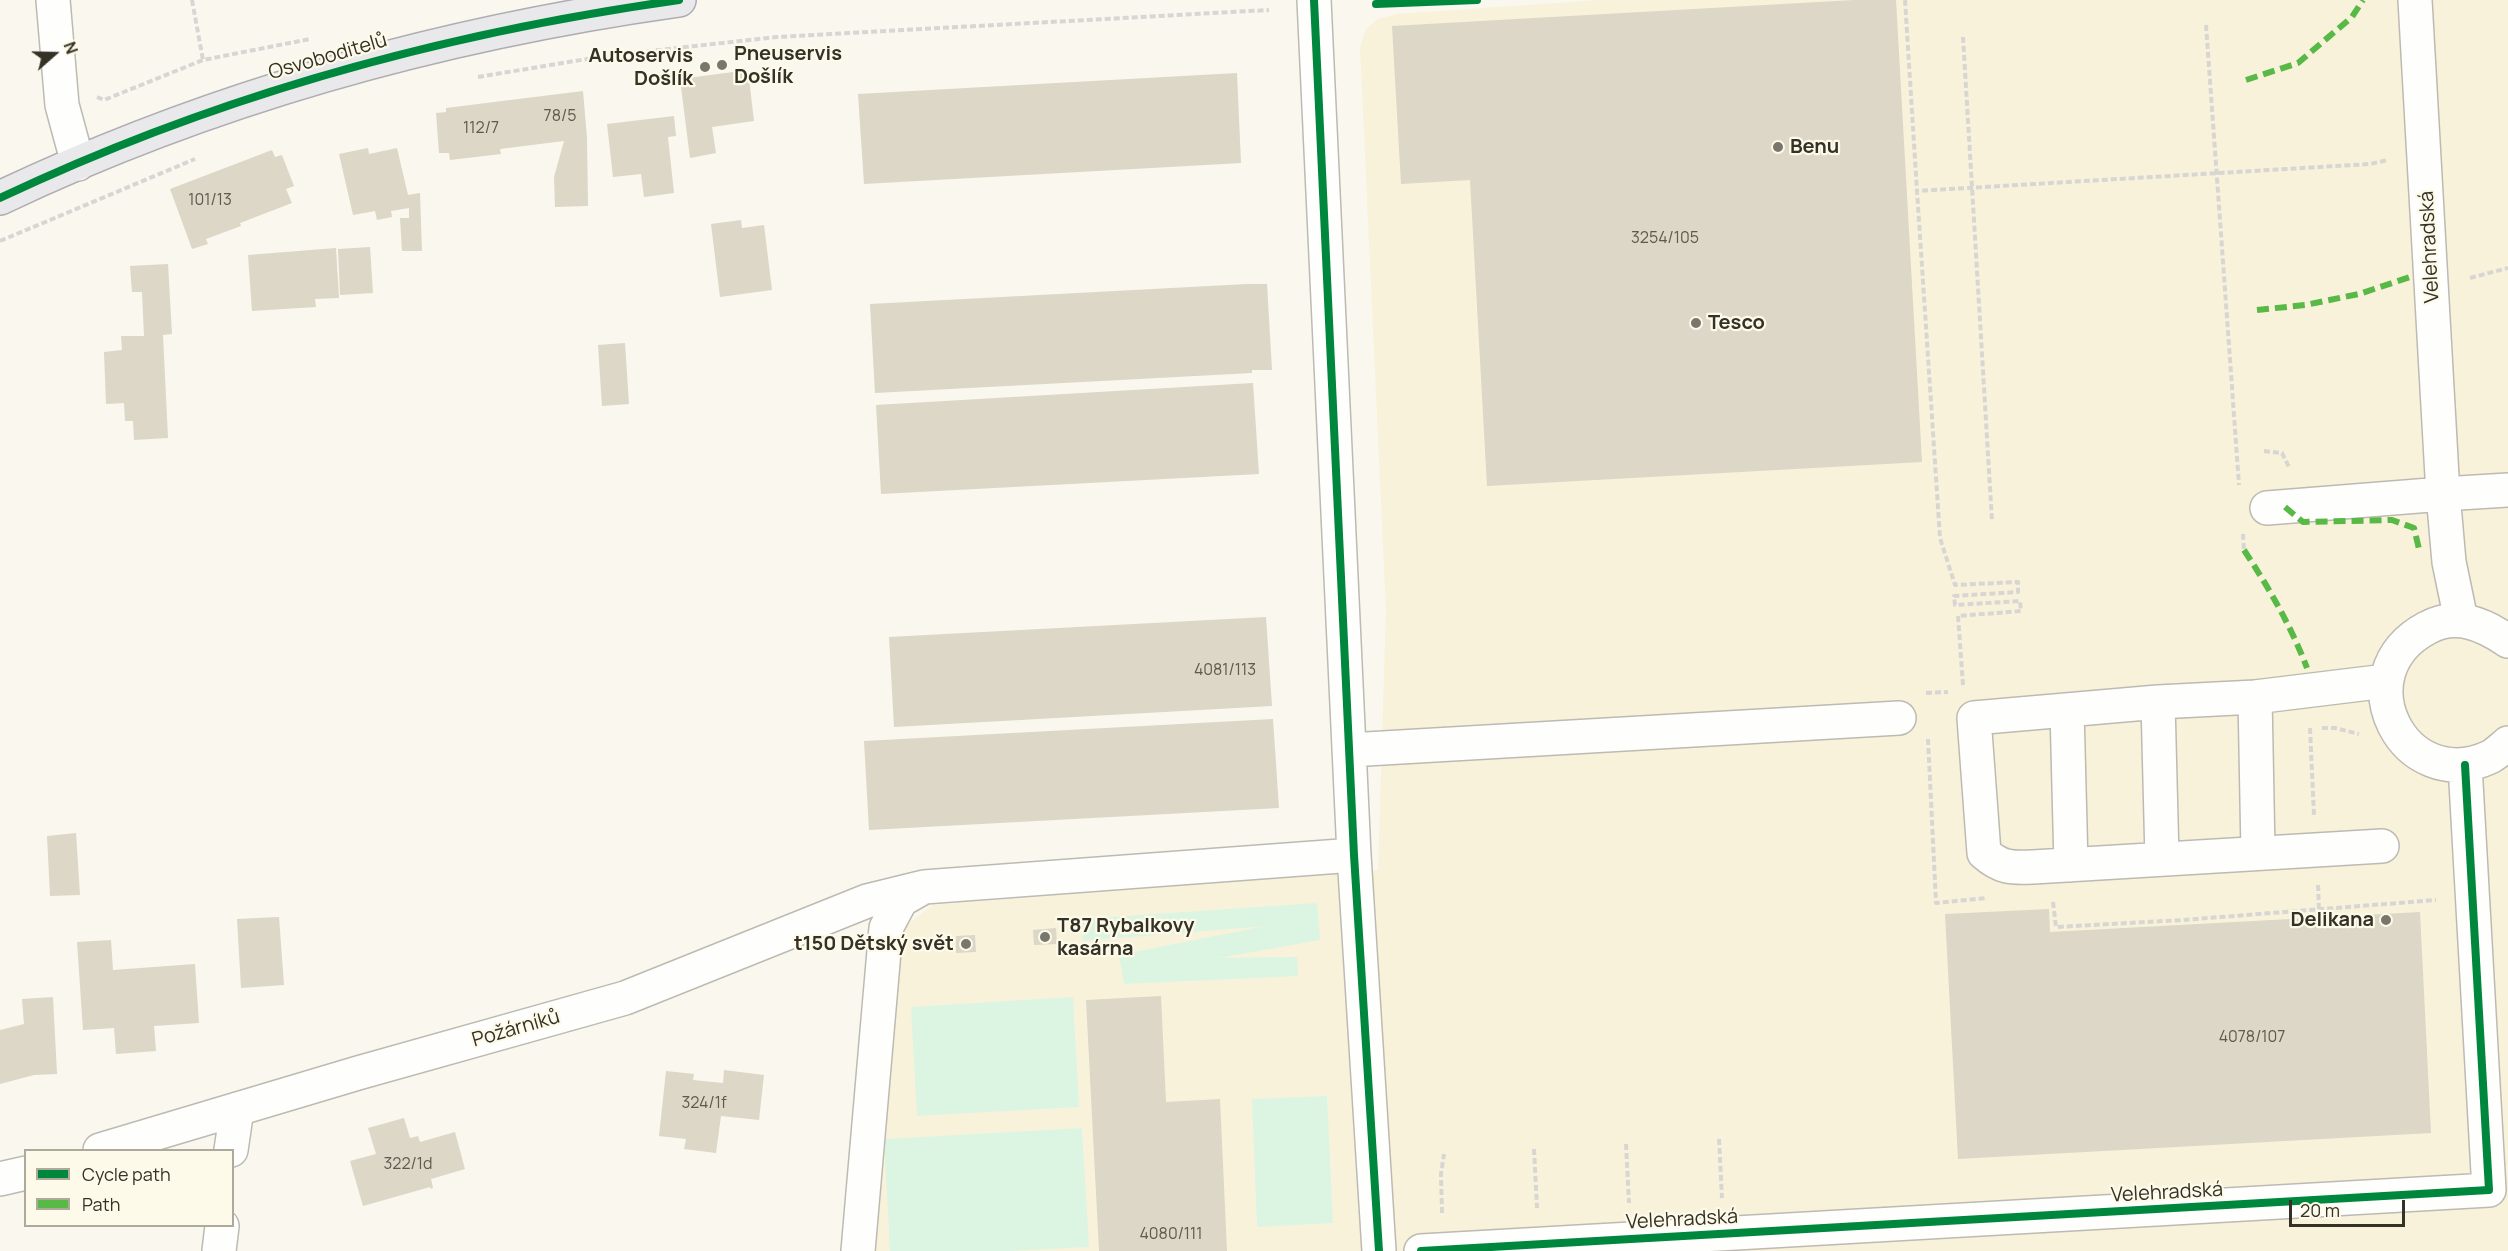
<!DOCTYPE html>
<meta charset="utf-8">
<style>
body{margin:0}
#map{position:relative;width:2508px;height:1251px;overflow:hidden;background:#f9f7ee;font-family:Manrope,sans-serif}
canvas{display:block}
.legend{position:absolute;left:24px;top:1149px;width:210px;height:78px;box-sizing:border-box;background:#fefae9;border:2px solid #adaa9b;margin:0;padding:8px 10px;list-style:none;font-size:18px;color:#343126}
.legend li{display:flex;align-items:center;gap:12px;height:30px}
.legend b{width:30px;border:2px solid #adaa9b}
.north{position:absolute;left:24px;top:24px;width:60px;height:60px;-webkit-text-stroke:4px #fefae9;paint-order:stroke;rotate:70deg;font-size:16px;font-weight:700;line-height:24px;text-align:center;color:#343126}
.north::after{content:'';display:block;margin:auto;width:21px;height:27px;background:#343126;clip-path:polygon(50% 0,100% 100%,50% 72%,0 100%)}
.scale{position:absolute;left:2289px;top:1200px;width:116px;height:27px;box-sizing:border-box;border:3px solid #343126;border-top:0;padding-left:8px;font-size:18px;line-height:21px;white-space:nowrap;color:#343126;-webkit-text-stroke:4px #fefae9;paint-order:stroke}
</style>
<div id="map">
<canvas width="2508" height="1251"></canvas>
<ul class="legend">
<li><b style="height:8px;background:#00873e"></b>Cycle path</li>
<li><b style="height:8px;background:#58b947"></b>Path</li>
</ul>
<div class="north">N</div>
<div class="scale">20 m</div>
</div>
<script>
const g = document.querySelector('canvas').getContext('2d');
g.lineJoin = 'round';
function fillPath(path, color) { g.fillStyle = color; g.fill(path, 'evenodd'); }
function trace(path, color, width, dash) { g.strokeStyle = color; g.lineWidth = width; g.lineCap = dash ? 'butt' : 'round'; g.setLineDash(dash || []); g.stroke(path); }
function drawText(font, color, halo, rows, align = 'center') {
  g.font = font + ' Manrope,sans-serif'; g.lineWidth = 4.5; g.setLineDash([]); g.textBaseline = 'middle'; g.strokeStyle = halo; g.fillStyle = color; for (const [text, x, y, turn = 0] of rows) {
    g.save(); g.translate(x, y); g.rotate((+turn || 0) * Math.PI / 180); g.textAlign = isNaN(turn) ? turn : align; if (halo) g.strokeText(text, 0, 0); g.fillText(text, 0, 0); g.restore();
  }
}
const built = new Path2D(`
 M1600 0H2508V1251H873L901 929 933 905 1378 870 1386 611 1360 47 1366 29 1378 19 1396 14Z`);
const green = new Path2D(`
 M1317 903 1320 940 1219 958 1297 957 1298 976 1124 984 1119 955 1266 926 1083 941 1082 919Z
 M1073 997 1079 1107 917 1116 911 1007Z
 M1327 1096 1333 1223 1257 1227 1252 1099Z
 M1082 1128 1089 1247 1009 1251H890L884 1139Z`);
const building = new Path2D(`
 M1854 0H1896L1922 462 1487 486 1470 180 1401 184 1392 26Z
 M748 70 754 121 712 127 716 153 690 158 680 79Z
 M1237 73 1241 163 864 184 858 94Z
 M583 91 587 138 588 206 555 207 554 177 564 141 500 149 501 154 450 160 449 153H439L436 113 446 112V108Z
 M674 116 676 136 668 137 674 193 644 197 641 174 613 177 607 124Z
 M368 148 369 154 397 148 408 195 420 193 422 251H402L400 218H409V208L391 211 392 217 377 220 375 211 353 215 339 154Z
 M272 150 275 157 282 155 294 186 286 189 292 203 240 223 241 226 206 239 208 244 192 249 170 189Z
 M741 220 742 228 764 225 772 290 720 297 711 224Z
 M370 247 373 293 340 295 338 249Z
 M336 248 339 298 315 299 316 307 252 311 248 255Z
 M168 264 172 334 163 335 168 438 134 440 133 421H125L124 403 106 404 104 352 122 350 121 336H144L142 292H132L130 266Z
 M1247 284H1267L1272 370H1252V373L875 393 870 304Z
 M625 343 629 404 602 406 598 345Z
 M1253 383 1259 474 881 494 876 405Z
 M1266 617 1272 706 894 727 889 637Z
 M1273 719 1279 808 869 830 864 741Z
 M76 833 80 895 50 896 47 836Z
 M2049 909 2050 932 2420 912 2431 1133 1958 1159 1945 914Z
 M279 917 284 985 241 988 237 919Z
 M1056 928 1057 944 1034 945 1033 930Z
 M975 935 976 952 956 953V936Z
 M111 940 113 970 195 964 199 1023 154 1026 156 1051 116 1054 114 1028 83 1030 77 942Z
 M1161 996 1166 1102 1220 1099 1227 1251H1099L1086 1000Z
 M53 997 57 1074 34 1075 0 1084V1030L24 1024 22 999Z
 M724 1070 764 1075 759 1120 721 1116 716 1153 684 1149 686 1139 659 1136 666 1071 694 1074 693 1080 723 1083Z
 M404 1118 410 1138 418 1136 420 1142 455 1132 465 1169 431 1179 433 1188 431 1189 430 1187 363 1206 350 1161 376 1154 368 1128Z`);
const path = new Path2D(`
 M192 0 203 60
 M1905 0 1917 191
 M2206 25 2239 485
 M1963 37 1992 521
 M478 77 605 56 776 37 1269 10
 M97 97 104 100 203 60 310 39
 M0 241 195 159
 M2470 278 2508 268
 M2264 451 2282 453 2290 469
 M2243 534 2244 550
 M1963 685 1958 616 2021 611 2020 601 1955 605 1954 596 2018 592V582L1955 585 1940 538 1917 191 2370 164 2388 160
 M1926 693 1948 692
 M2310 728 2314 815
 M2322 728H2335L2359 734
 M1928 739 1936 903 1986 898
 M2318 885 2319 909
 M2053 902 2056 927 2183 920 2436 900
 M1719 1139 1722 1198
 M1626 1144 1629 1203
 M1534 1149 1537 1208
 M1442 1213 1441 1174 1444 1154`);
const minor = new Path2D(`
 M53 0 62 105 78 164
 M1314 0 1354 855 1379 1251
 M2267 508 2443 494 2415 0
 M2461 620 2449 562 2443 494 2508 490
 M2508 641C2483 624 2456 612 2427 628 2341 674 2404 797 2490 757 2496 754 2502 748 2508 743
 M2255 697 2258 853
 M2158 702 2162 859
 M2067 710 2071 865
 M1349 750 1899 718
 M2382 846 2033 867C2011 868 2001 868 1984 853L1974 718 2158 702 2255 697 2386 681
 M100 1150 358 1073 625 998 867 901 924 887
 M231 1150 237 1109
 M0 1179 26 1173
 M219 1251 222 1226
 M858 1251 886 928 901 900 924 887 1354 855
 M1421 1251 2489 1190 2465 765`);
const major = new Path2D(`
 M0 198C215 96 444 33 679 0`);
const quiet = new Path2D(`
 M2246 80 2298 63 2352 17 2363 0
 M2257 310 2305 305 2359 294 2410 277
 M2285 507 2303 522 2392 520 2414 528 2419 549
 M2244 550C2269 588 2291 626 2307 668`);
const cycleway = new Path2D(`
 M1314 0 1354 855 1379 1251
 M1376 4 1477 0
 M0 198C215 96 444 33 679 0
 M1421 1251 2489 1190 2465 765`);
const markers = [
 [722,65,6,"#79766c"],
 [705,67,6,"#79766c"],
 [1778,147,6,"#79766c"],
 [1696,323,6,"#79766c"],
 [2386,920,6,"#79766c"],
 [1045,937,6,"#79766c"],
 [966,944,6,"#79766c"]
];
const numberNames = [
 ["78/5",560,117],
 ["112/7",481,129],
 ["101/13",210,201],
 ["3254/105",1665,239],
 ["4081/113",1225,671],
 ["4078/107",2252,1038],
 ["324/1f",704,1104],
 ["322/1d",408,1165],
 ["4080/111",1171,1235]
];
const poiNames = [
 ["Pneuservis",734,54],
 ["Došlík",734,77],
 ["Autoservis",693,56,"right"],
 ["Došlík",693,79,"right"],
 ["Benu",1790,147],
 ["Tesco",1708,323],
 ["Delikana",2374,920,"right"],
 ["T87 Rybalkovy",1057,926],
 ["kasárna",1057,949],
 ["t150 Dětský svět",954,944,"right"]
];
const streetNames = [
 ["Osvoboditelů",328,57,-16],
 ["Velehradská",2430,247,-93],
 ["Požárníků",516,1029,-16],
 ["Velehradská",2167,1193,-3],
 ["Velehradská",1682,1220,-3]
];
fillPath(built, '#f8f2db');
fillPath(green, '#dbf5e2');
fillPath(building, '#dcd7c6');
trace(minor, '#bdbab2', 36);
trace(major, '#afadb2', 36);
trace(path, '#d8d6d3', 4, [6, 3]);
trace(minor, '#fefefc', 33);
trace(major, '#e9e9eb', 33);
trace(quiet, '#58b947', 6, [12, 6]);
trace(cycleway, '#00873e', 8);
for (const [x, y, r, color] of markers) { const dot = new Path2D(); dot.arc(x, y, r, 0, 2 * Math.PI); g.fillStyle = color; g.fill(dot); trace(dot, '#fefae9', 2); }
drawText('16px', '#5e5a4e', null, numberNames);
drawText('bold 20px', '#343126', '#fefae9', poiNames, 'left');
drawText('20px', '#343126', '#fefae9', streetNames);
</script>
